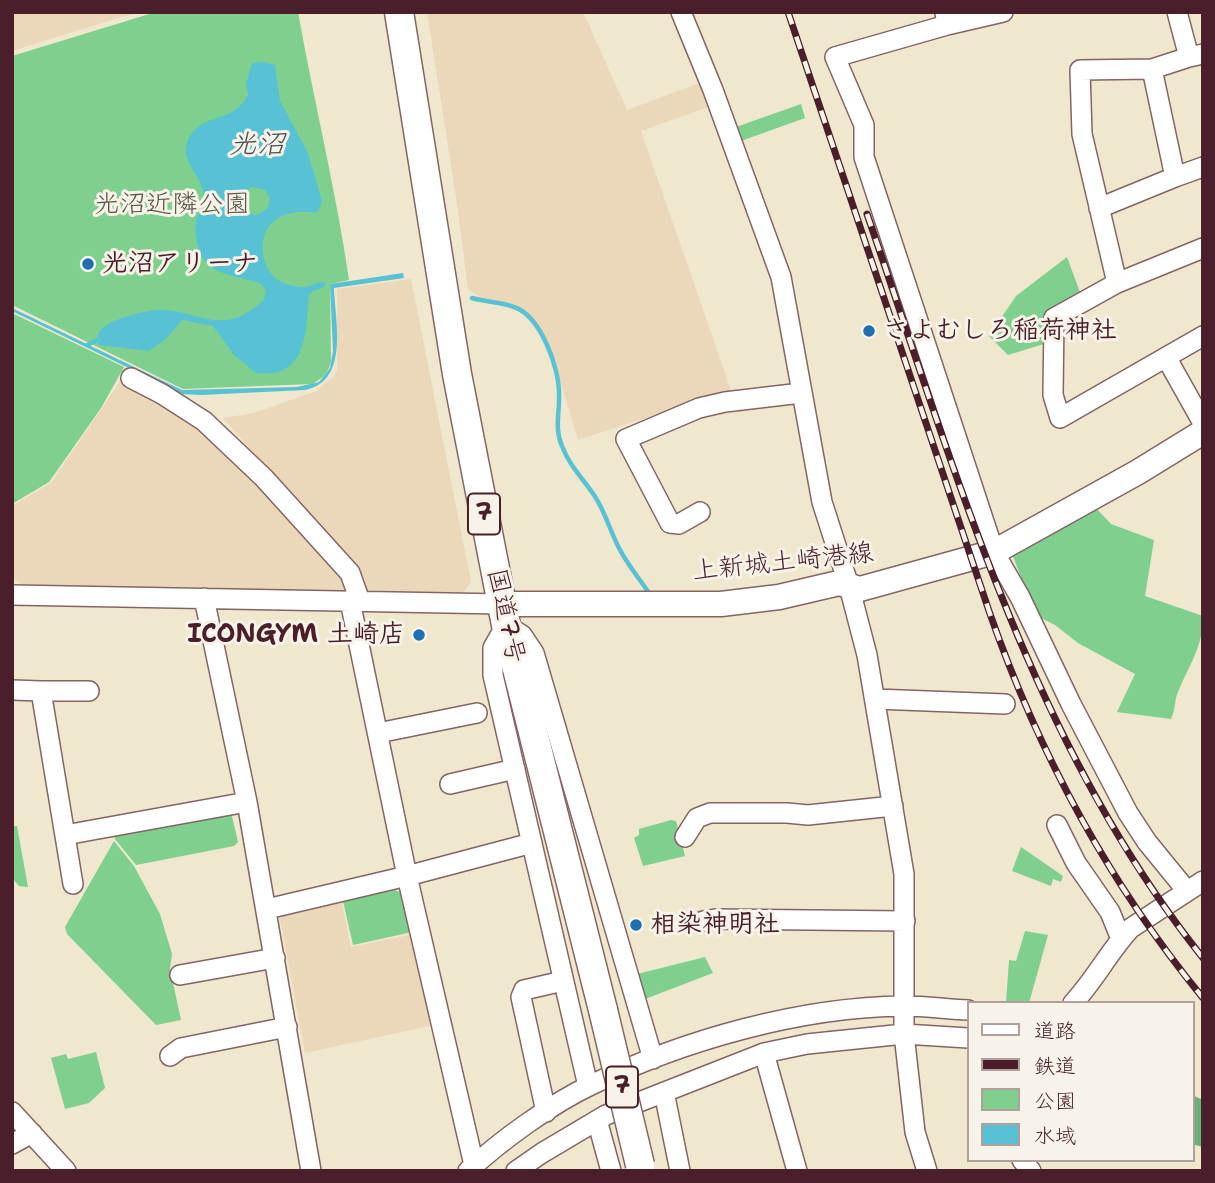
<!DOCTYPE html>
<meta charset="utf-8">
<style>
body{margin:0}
#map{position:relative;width:1215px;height:1183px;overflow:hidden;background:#efe7ce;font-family:"Shantell Sans","Klee One",sans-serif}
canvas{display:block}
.frame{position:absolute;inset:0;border:14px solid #4a1f2b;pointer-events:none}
.legend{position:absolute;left:967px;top:1001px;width:228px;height:161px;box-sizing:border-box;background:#f7f3e8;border:2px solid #b29e9c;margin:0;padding:9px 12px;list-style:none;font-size:21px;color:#4a1f2b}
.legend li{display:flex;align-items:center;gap:14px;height:35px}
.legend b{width:35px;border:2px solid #b29e9c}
</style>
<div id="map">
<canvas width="1215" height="1183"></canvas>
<div class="frame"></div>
<ul class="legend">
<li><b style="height:9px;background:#fff"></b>道路</li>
<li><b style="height:9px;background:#4a1f2b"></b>鉄道</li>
<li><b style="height:19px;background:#7fcf8f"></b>公園</li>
<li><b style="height:19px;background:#58c2d4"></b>水域</li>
</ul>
</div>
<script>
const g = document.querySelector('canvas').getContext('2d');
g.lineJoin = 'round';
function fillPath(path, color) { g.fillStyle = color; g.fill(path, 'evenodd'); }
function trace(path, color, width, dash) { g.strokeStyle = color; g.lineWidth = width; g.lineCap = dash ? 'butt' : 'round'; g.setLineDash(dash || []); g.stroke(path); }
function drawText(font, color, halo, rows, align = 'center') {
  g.font = font + ' "Shantell Sans","Klee One",sans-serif'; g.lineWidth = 6; g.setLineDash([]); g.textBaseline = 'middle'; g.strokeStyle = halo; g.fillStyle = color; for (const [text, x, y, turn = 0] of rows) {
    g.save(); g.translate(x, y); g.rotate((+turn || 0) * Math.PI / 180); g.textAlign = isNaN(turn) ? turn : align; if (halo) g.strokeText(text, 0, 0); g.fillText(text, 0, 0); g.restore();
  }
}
const built = new Path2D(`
 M12 12H138L12 51Z
 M427 12H583L627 110 702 82 711 106 641 131 731 390 578 440 548 341 530 316 519 307 480 297 468 289 457 204Z
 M411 279 471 582 463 593 366 591 278 481 223 418 254 413 316 391 333 377 337 370V289Z
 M121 380 172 408 235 456 346 580 344 592 26 587 12 578V506L51 483Z
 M342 902 351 947 414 934 434 1025 305 1053 280 919 285 914Z`);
const green = new Path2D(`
 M156 12H298C314 102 336 190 349 280L330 284 331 361C329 372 322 379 312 384L183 389 12 305V56Z
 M801 104 805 118 741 141 736 127Z
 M1067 257 1081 295 1046 317 1044 344 1008 355 989 336 1016 296Z
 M12 313 124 367 101 408 49 482 12 504Z
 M1094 506 1111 524 1154 540 1145 596 1203 616C1203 647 1190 663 1178 692 1174 701 1176 708 1171 719L1117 712 1135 674 1078 643 1055 625 1035 615 1011 551Z
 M231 812 238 842 234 846 136 865 115 839 114 833Z
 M671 820 676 821 685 856 643 866 634 838 639 835V829Z
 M12 826H17L28 887 19 886 12 878Z
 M114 841 134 866 160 914 172 954 170 969 181 1020 156 1025 67 934 65 927Z
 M1021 847 1063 876 1061 882 1053 879 1051 886 1012 871Z
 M395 890 404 894 412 932 353 945 343 901Z
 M1025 931 1048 935 1029 1003H1006L1009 960 1016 961Z
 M705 957 713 973 645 999 637 974Z
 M96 1052 105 1088 89 1103 65 1109 51 1058 66 1054 68 1059Z`);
const forest = new Path2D(`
 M1192 1095 1203 1100V1147L1192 1144Z`);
const water = new Path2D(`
 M264 62 275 65 280 101 308 153 322 201 317 213C284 207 256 223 264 259 266 265 269 273 275 278 284 285 299 289 310 286 317 284 318 281 326 283L324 287 313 291 309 295C306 320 309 363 278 372 272 374 263 373 256 373L234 355 213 326 182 320 166 339 149 351 99 345C98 341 97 338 98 334 104 319 153 308 167 310 186 312 207 322 226 320 241 319 253 309 264 300L266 290 260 283C245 278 223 276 210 266 198 257 194 234 196 221 198 212 205 206 204 196 202 173 173 157 192 133 210 111 232 124 248 95L246 84 252 63ZM252 187 265 190 270 198 268 208 257 215 248 213 242 206 244 192Z
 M403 273 404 278 334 288C335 322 350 381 305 390L201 395 182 394 12 311V308L182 390 297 387 319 382 330 368 333 351 330 284Z`);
const stream = new Path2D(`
 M472 298C486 302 501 302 514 307 541 316 559 368 559 393 560 412 554 428 562 446 570 467 582 477 594 495 605 511 610 531 619 548 627 564 639 578 649 593
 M87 345 98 340`);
const minor = new Path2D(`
 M681 12 713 90 781 277 822 502 849 586 867 655 904 874V1034L915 1132 927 1171
 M1177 12 1189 57 1203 54
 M945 13 947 25 1003 12
 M947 25 835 57 864 125V157L994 552 1020 597 1071 704 1128 813 1147 842 1187 891
 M1152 69 1189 57
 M1175 177 1203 167
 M1099 208 1175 177 1152 69 1080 70 1082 134 1117 283 1054 318 1053 395 1060 418 1203 336
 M1117 283 1203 248
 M1166 357 1203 423
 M131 378 162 394 204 421 264 478 350 573 360 601
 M700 512 679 524 670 523 626 439 699 408 725 402 801 393
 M12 595 502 604
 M204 598 247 802 311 1171
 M350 601 407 876 474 1165
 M12 690 41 691 73 884
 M41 691H89
 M875 699 1005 704
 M378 733 477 713
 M450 784 515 769
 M1057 825 1076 863 1110 912 1121 939
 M65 835 247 802
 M685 837 697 818 710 813H787L808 815 893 806
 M267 909 407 876 532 843
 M703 921 715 919 905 921
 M180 975 275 958
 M1073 1003C1095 980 1109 951 1131 928L1203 881
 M764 1053 797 1171
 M170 1056 181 1048 287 1027
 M588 1086 493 675V648L506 625 522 635 534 653 653 1059
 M664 1092 680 1171
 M12 1112 66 1171
 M546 1112 521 997 524 990 563 981
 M597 1120 611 1171
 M12 1144 32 1133
 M1022 1160 1031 1171
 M468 1171C500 1141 551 1104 591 1085 684 1040 800 1007 904 1006 925 1006 947 1009 968 1010
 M516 1171 542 1153 606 1115 764 1053 807 1044 904 1034 968 1038`);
const major = new Path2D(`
 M502 604H721L779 597 839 583 860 589 994 552 1138 472 1203 432`);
const highway = new Path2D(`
 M399 12 457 374 506 625 603 1010`);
const rail = new Path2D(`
 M788 12 989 611C1038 752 1108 882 1203 998
 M867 214C956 471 1030 742 1203 958`);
const highwayBridge = new Path2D(`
 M603 1010 640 1165`);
const markers = [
 [88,264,7,"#1f6fb2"],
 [869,331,7,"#1f6fb2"],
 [419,635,7,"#1f6fb2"],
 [636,925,7,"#1f6fb2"]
];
const shields = [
 [484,514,32],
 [622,1087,32]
];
const shieldNames = [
 ["7",484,514],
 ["7",622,1087]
];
const parkNames = [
 ["光沼近隣公園",172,205]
];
const poiNames = [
 ["光沼アリーナ",102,264],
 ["さよむしろ稲荷神社",883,331],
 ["ICONGYM 土崎店",405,635,"right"],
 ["相染神明社",650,925]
];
const streetNames = [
 ["上新城土崎港線",783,563,-6],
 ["国道7号",505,616,78]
];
const waterNames = [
 ["光沼",257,146]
];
fillPath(built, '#ebd8ba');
fillPath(green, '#7fcf8f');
fillPath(forest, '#67b27a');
fillPath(water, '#58c2d4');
trace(stream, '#58c2d4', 4.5);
trace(minor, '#846564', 22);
trace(major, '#846564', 27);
trace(highway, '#846564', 31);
trace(minor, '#fff', 19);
trace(major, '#fff', 24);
trace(highway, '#fff', 28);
trace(rail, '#4a1f2b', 7);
trace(rail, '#f7f3e8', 4.5, [13]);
trace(highwayBridge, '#846564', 31, []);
trace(highwayBridge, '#fff', 28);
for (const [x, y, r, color] of markers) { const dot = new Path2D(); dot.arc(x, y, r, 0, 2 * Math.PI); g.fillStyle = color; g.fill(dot); trace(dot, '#f7f3e8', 2.5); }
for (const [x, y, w] of shields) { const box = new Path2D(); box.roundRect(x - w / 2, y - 20.5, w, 41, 5); g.fillStyle = '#f7f3e8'; g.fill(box); trace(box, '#4a1f2b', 2); }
drawText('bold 24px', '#4a1f2b', null, shieldNames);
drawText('26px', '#5a5449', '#f7f3e8', parkNames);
drawText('bold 26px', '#4a1f2b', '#f7f3e8', poiNames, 'left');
drawText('26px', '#4a1f2b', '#f7f3e8', streetNames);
drawText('italic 28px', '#4e505e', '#f7f3e8', waterNames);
</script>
